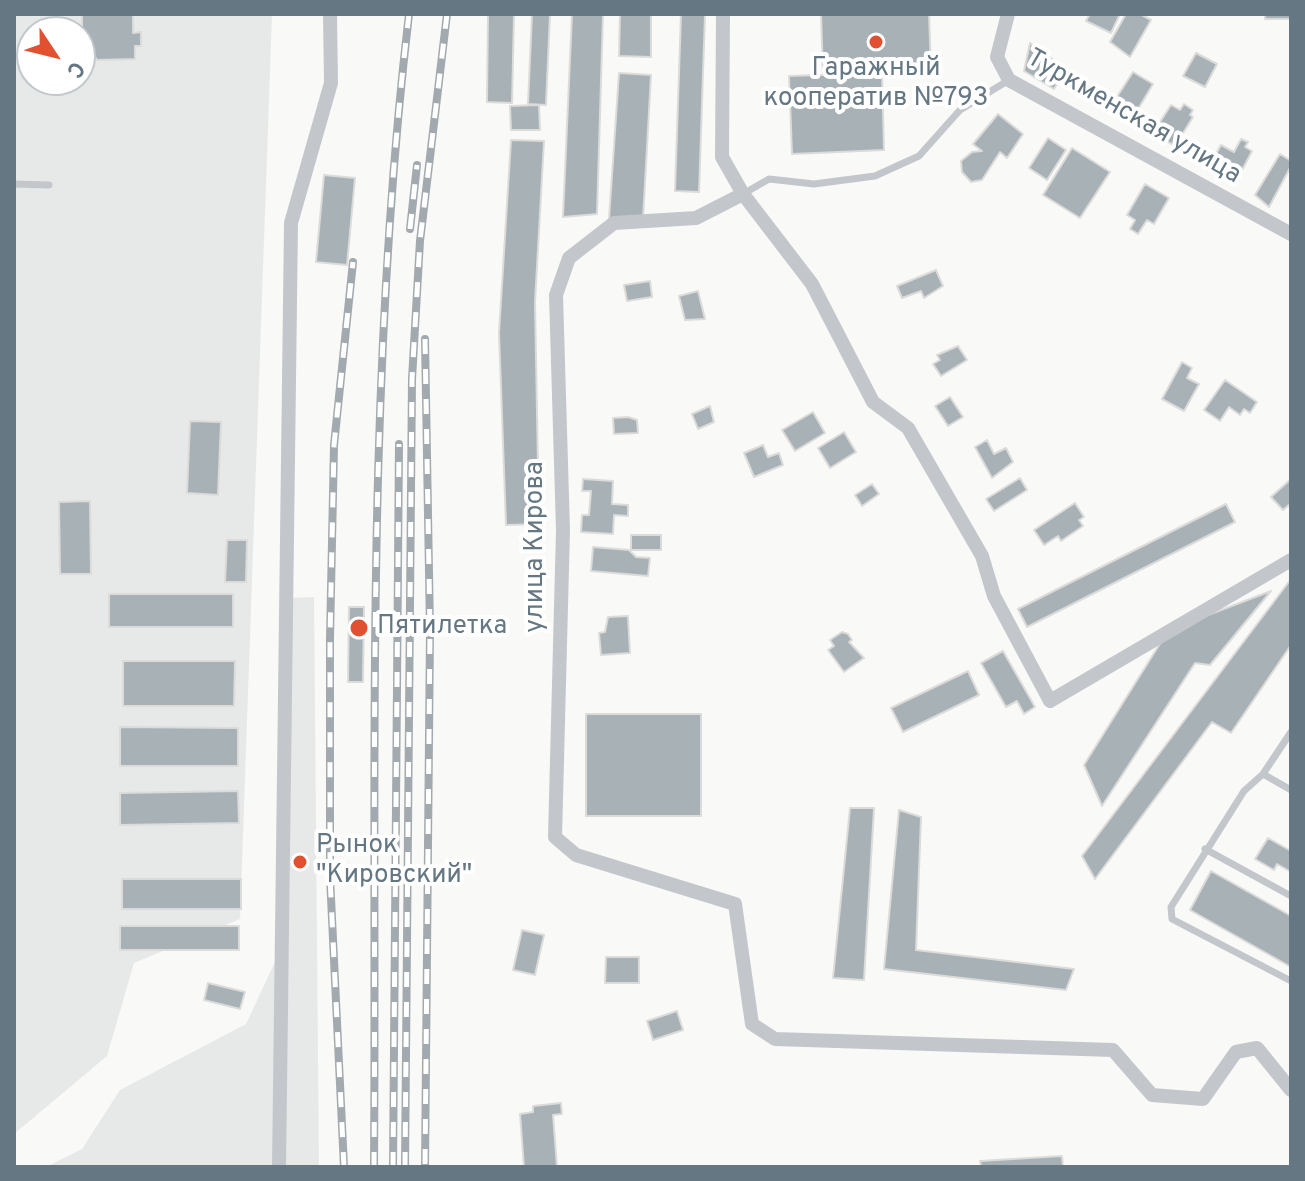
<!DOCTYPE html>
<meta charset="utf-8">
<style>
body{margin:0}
#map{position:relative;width:1305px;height:1181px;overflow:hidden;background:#f9f9f7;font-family:Overpass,sans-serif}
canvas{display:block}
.frame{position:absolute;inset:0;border:16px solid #657782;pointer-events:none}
.north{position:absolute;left:16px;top:16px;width:80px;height:80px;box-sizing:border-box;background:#fff;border:2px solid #c1c9cd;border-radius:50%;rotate:125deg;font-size:22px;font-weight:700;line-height:32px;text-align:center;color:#657782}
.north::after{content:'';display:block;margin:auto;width:28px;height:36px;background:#e05031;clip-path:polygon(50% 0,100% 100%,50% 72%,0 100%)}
</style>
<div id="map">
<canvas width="1305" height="1181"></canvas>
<div class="frame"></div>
<div class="north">С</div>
</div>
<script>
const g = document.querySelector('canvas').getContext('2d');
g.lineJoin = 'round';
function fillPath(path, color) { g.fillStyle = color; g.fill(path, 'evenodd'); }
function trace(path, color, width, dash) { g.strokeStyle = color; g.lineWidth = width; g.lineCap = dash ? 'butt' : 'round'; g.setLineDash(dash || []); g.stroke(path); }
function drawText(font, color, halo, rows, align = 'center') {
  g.font = font + ' Overpass,sans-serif'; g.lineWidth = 8; g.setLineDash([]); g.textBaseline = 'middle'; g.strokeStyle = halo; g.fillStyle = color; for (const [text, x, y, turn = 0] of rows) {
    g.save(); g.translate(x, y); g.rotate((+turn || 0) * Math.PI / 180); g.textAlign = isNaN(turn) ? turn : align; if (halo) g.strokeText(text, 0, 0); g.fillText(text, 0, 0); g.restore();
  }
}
const built = new Path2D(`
 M14 14H272L240 919 134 963 107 1056 14 1134ZM32 32H80V80H32Z
 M314 597 319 1167H46L82 1149 120 1090 246 1024 280 951 287 598Z`);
const building = new Path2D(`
 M82 14H133V33L141 32V46H135V59L97 60 94 55H82Z
 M488 14H514L512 103 487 102Z
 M532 14H550L546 105 528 104Z
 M572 14H603L597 214 563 217Z
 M620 14H651V57L619 56Z
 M681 14H705L699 192 675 191Z
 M821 14H929L931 70 823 75Z
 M1090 14H1120L1111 33 1086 21Z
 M1126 14H1140L1151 20 1130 57 1110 42Z
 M1265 14H1291V19H1265Z
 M1030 43 1061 65 1058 71 1063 73 1054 89 1024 71Z
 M1196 53 1217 64 1205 87 1183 76Z
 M1133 72 1153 84 1134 116 1113 103Z
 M619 73 651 75 643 219H609Z
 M882 73 884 150 792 154 789 76Z
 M1184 104 1193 110 1190 115 1193 117 1175 146 1153 133 1171 105 1180 110Z
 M539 105 540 130H511L510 106Z
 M998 114 1023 134 1007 158 1000 152 982 180 971 182 962 172 961 161 972 152 982 151 973 144Z
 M1048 138 1066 150 1047 180 1029 168Z
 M1241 139 1248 142 1245 147 1252 151 1238 178 1229 173 1227 176 1220 172 1218 176 1207 170 1221 145 1234 152Z
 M511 140 544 141 535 302 539 524 506 525 499 333Z
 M1072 148 1110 172 1080 218 1043 195Z
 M1280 154 1291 161V166L1269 207 1255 195Z
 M324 175 355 178 347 265 316 262Z
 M1145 184 1169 198 1154 224 1147 220 1138 234 1130 229 1135 220 1127 215Z
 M936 270 943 286 924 298 921 291 902 298 897 286Z
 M650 281 652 297 627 301 624 285Z
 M698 291 705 319 685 320 679 296Z
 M958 346 967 360 941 376 933 364 940 360 937 355Z
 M1182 362 1192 368 1187 378 1199 384 1184 411 1162 399Z
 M1225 380 1257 402 1250 413 1244 409 1240 415 1229 407 1220 421 1204 410Z
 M950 397 963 417 948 426 935 406Z
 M710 406 714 422 698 429 692 414Z
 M813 412 825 433 795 451 782 430Z
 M628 417 637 420 638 433 614 434 613 418Z
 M190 421 221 422 218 495 187 493Z
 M844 432 856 452 830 468 818 448Z
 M987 440 994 454 1006 448 1013 462 992 478 975 447Z
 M763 445 768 457 779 453 783 465 754 477 744 453Z
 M1020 478 1027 490 994 511 986 499Z
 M583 479 613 481 612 504 628 505V516L614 515 613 534 581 532 582 515H589L591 491H582Z
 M1291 479V503L1283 510 1271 497Z
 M872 484 879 494 862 506 855 495Z
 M90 501 91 574H60L59 502Z
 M1075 503 1084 517 1079 520 1083 526 1061 541 1058 536 1044 545 1034 530Z
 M1226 504 1235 522 1027 627 1018 609Z
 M631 535H661V550H631Z
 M227 540H247L246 582H225Z
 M593 547 629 550 636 557 650 558 648 576 591 571Z
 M1291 579V645L1231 733 1212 722 1095 879 1082 856Z
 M1271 591 1210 665 1195 663 1102 806 1084 765 1161 642 1195 620Z
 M109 594H233V627H109Z
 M349 607H364L363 682H348Z
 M628 616 630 653 601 655 599 633 605 632 608 617Z
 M842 632 848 634 852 640 849 642 864 658 844 672 828 650 834 646 830 640Z
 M1003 651 1035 707 1024 714 1017 701 1006 707 981 663Z
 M123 661H235L234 706H123Z
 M968 671 979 695 903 732 891 708Z
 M586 714H701V816H586Z
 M120 727 238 728V766H120Z
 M238 791 239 823 120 825V793Z
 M850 808H874L864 980 833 978Z
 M899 810 921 817 916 950 1074 969 1066 990 884 969Z
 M1268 838 1291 851V872L1277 864 1274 870 1255 859Z
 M1211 871 1291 916V967L1190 910Z
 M122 879H241V909H122Z
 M120 926H239V950H120Z
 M522 930 544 935 535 975 513 970Z
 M606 957H639V983H605Z
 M208 983 245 992 240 1009 204 1000Z
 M677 1011 683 1030 653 1040 647 1021Z
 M561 1103 562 1114 553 1115 557 1167H524L520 1114 533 1112V1106Z
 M1062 1156 1063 1167H981L980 1161Z`);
const lane = new Path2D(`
 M14 184 49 185
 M743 194 769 179 814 184 875 176 919 156 960 110 1009 80
 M1291 732 1263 774 1291 790
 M1263 774 1244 791 1171 907 1172 919 1291 981
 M1205 849 1291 896`);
const street = new Path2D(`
 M723 14 722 157 743 194 812 284 873 402 908 428 982 556 994 596 1050 701 1291 560
 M1008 14 997 57 1009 80 1291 234
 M743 194 696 218 614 223 569 258 556 295 563 530 555 837 576 855 735 904 752 1024 775 1039 1113 1050 1152 1095 1203 1099 1236 1052 1257 1048 1291 1090
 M279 1167 291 223 331 83 330 14`);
const rail = new Path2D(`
 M410 229 417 165
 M425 339 430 631 425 1167
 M344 1167 330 877V638L334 445 353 262
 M374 1167C377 783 364 396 409 14
 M393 1167 399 444
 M405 1167 412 379 420 241 447 14`);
const markers = [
 [876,42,8,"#e05031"],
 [359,628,10,"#e05031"],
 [300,862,8,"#e05031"]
];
const poiNames = [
 ["Гаражный",876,70,"center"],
 ["кооператив №793",876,100,"center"],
 ["Пятилетка",377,628],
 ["Рынок",316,847],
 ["\"Кировский\"",316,877]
];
const streetNames = [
 ["Туркменская улица",1133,118,30],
 ["улица Кирова",537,547,-90]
];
fillPath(built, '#e7e9e8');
fillPath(building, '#a7b1b6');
trace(building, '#dbdbd9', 2);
trace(lane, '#c3c7cb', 7);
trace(street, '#c3c7cb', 14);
trace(rail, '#a2aaaf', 8);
trace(rail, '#fff', 5, [15]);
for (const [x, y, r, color] of markers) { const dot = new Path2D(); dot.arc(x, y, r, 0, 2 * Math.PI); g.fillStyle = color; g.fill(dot); trace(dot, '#fff', 3); }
drawText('26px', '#657782', '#fff', poiNames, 'left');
drawText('26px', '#657782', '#fff', streetNames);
</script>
